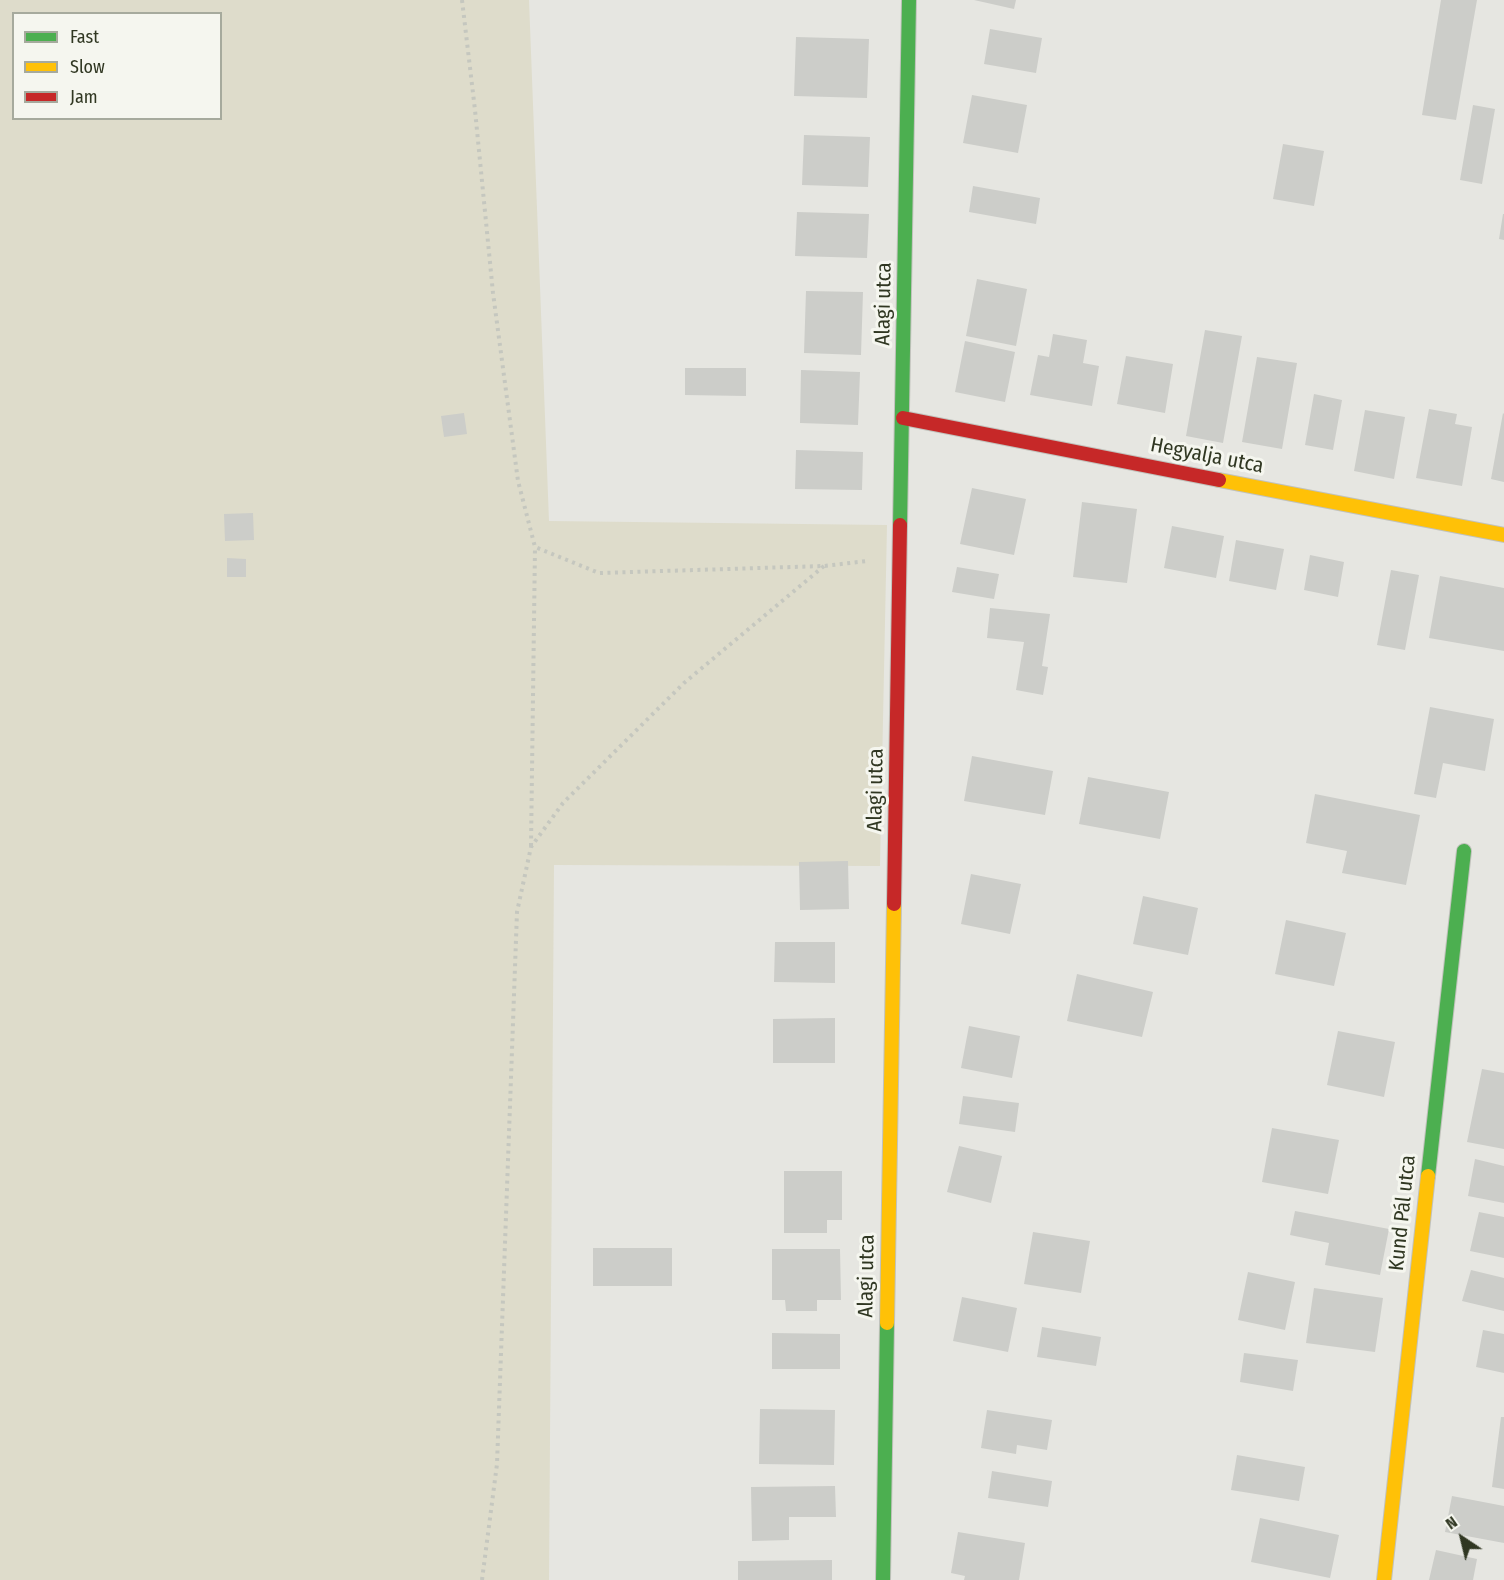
<!DOCTYPE html>
<meta charset="utf-8">
<style>
body{margin:0}
#map{position:relative;width:1504px;height:1580px;overflow:hidden;background:#e6e6e1;font-family:"Fira Sans Condensed",sans-serif}
canvas{display:block}
.legend{position:absolute;left:12px;top:12px;width:210px;height:108px;box-sizing:border-box;background:#f5f6ef;border:2px solid #a6aa9d;margin:0;padding:8px 10px;list-style:none;font-size:18px;color:#303722}
.legend li{display:flex;align-items:center;gap:12px;height:30px}
.legend b{width:30px;border:2px solid #a6aa9d}
.north{position:absolute;left:1432px;top:1508px;width:60px;height:60px;-webkit-text-stroke:4px #f5f6ef;paint-order:stroke;rotate:325deg;font-size:16px;font-weight:700;line-height:24px;text-align:center;color:#303722}
.north::after{content:'';display:block;margin:auto;width:21px;height:27px;background:#303722;clip-path:polygon(50% 0,100% 100%,50% 72%,0 100%)}
</style>
<div id="map">
<canvas width="1504" height="1580"></canvas>
<ul class="legend">
<li><b style="height:8px;background:#4caf50"></b>Fast</li>
<li><b style="height:8px;background:#ffc107"></b>Slow</li>
<li><b style="height:8px;background:#c62828"></b>Jam</li>
</ul>
<div class="north">N</div>
</div>
<script>
const g = document.querySelector('canvas').getContext('2d');
g.lineJoin = 'round';
function fillPath(path, color) { g.fillStyle = color; g.fill(path, 'evenodd'); }
function trace(path, color, width, dash) { g.strokeStyle = color; g.lineWidth = width; g.lineCap = dash ? 'butt' : 'round'; g.setLineDash(dash || []); g.stroke(path); }
function drawText(font, color, halo, rows, align = 'center') {
  g.font = font + ' "Fira Sans Condensed",sans-serif'; g.lineWidth = 6; g.setLineDash([]); g.textBaseline = 'middle'; g.strokeStyle = halo; g.fillStyle = color; for (const [text, x, y, turn = 0] of rows) {
    g.save(); g.translate(x, y); g.rotate((+turn || 0) * Math.PI / 180); g.textAlign = isNaN(turn) ? turn : align; if (halo) g.strokeText(text, 0, 0); g.fillText(text, 0, 0); g.restore();
  }
}
const green = new Path2D(`
 M0 0H529L549 521 887 525 880 866 554 865 549 1580H0ZM14 14H220V118H14Z`);
const building = new Path2D(`
 M974 0H1016L1014 9Z
 M1441 0H1477L1456 120 1422 115Z
 M990 29 1042 38 1036 73 984 64Z
 M796 37 869 39 867 98 794 96Z
 M972 95 1027 105 1018 153 963 143Z
 M1473 105 1495 109 1482 184 1460 180Z
 M804 135 870 137 868 187 802 185Z
 M1283 144 1324 151 1314 206 1273 199Z
 M973 186 1040 198 1036 224 969 212Z
 M797 212 869 214 867 258 795 256Z
 M1503 214H1504V240L1499 239Z
 M977 279 1027 289 1016 346 966 336Z
 M806 291 863 292 861 355 804 353Z
 M1205 330 1242 336 1223 443 1186 436Z
 M1053 334 1087 340 1083 363 1099 366 1092 406 1030 395 1038 355 1049 357Z
 M965 341 1015 352 1005 402 955 392Z
 M1126 356 1173 364 1165 413 1117 404Z
 M1257 357 1297 363 1282 449 1242 442Z
 M685 368H746V396L685 395Z
 M801 370 860 372 858 425 800 423Z
 M1314 394 1342 400 1333 450 1305 445Z
 M1429 409 1457 414 1455 424 1472 427 1462 486 1416 478Z
 M1365 410 1405 417 1394 479 1354 471Z
 M464 413 467 434 444 437 441 416Z
 M1503 413 1504 414V482L1491 479Z
 M796 450 863 452 862 490 795 489Z
 M972 488 1026 499 1014 555 960 544Z
 M1082 502 1137 509 1127 583 1073 577Z
 M253 513 254 540 225 541 224 514Z
 M1172 526 1224 536 1216 578 1164 568Z
 M1236 540 1284 549 1276 590 1229 581Z
 M1310 555 1344 562 1338 597 1304 590Z
 M227 558 246 559V577H227Z
 M957 567 999 574 994 599 952 592Z
 M1391 570 1419 575 1405 650 1377 645Z
 M1440 576 1504 588V651L1429 638Z
 M990 608 1050 614 1042 666 1048 667 1043 695 1016 690 1024 642 987 638Z
 M1430 707 1494 719 1485 771 1443 763 1436 798 1414 794Z
 M972 756 1053 771 1045 815 964 801Z
 M1088 777 1169 792 1160 839 1079 824Z
 M1315 794 1420 815 1406 885 1342 873 1347 851 1306 843Z
 M848 861 849 909 800 910 799 862Z
 M971 874 1021 884 1010 934 961 924Z
 M1143 896 1198 908 1188 955 1133 944Z
 M1286 920 1346 933 1334 986 1275 974Z
 M775 942H835V983L774 982Z
 M1077 974 1153 992 1142 1037 1067 1021Z
 M835 1018V1063H773V1019Z
 M969 1026 1020 1036 1012 1078 961 1068Z
 M1338 1031 1395 1042 1384 1097 1327 1085Z
 M1482 1069 1504 1073V1149L1467 1142Z
 M963 1096 1019 1103 1015 1132 959 1124Z
 M1272 1128 1339 1140 1328 1194 1262 1182Z
 M959 1146 1002 1156 991 1203 947 1192Z
 M1475 1159 1504 1166V1203L1468 1196Z
 M784 1171H842V1220H827V1233H784Z
 M1295 1211 1389 1229 1380 1275 1325 1265 1329 1243 1290 1235Z
 M1479 1212 1504 1217V1258L1470 1251Z
 M1033 1232 1090 1241 1081 1293 1024 1284Z
 M593 1248H672V1286H593Z
 M772 1249H840L841 1300H817V1311H786L785 1300H772Z
 M1471 1270 1504 1278V1311L1462 1301Z
 M1248 1272 1295 1282 1285 1330 1238 1320Z
 M1314 1288 1383 1298 1375 1352 1306 1343Z
 M962 1297 1017 1308 1008 1352 953 1341Z
 M1042 1327 1101 1337 1096 1366 1037 1357Z
 M1483 1330 1504 1334V1373L1476 1367Z
 M772 1333 840 1334V1369H772Z
 M1244 1353 1298 1360 1293 1391 1240 1382Z
 M760 1409 835 1410 834 1465 759 1464Z
 M987 1410 1052 1420 1047 1450 1017 1445 1016 1454 981 1448Z
 M1501 1417H1504V1489L1492 1487Z
 M1237 1455 1305 1467 1299 1501 1231 1490Z
 M992 1471 1052 1481 1048 1507 988 1498Z
 M835 1486 836 1517H789V1540L752 1541 751 1487Z
 M1452 1496 1504 1506V1543L1445 1532Z
 M1260 1518 1339 1535 1330 1578 1251 1562Z
 M958 1532 1025 1543 1019 1580H964L965 1576 951 1573Z
 M1436 1550 1477 1559 1473 1580H1429Z
 M832 1560V1580H738V1561Z`);
const path = new Path2D(`
 M462 0 475 110 493 293 518 481 535 547 599 573 824 566 867 561
 M531 846 535 547
 M482 1580 497 1464 517 912 531 847 563 803 684 683 824 566`);
const fast = new Path2D(`
 M900 525 909 0
 M1428 1176 1464 851
 M883 1580 887 1323`);
const slow = new Path2D(`
 M1219 480 1504 535
 M887 1323 894 904
 M1384 1580 1428 1176`);
const jam = new Path2D(`
 M903 418 1219 480
 M894 904 900 525`);
const streetNames = [
 ["Alagi utca",884,304,-89],
 ["Hegyalja utca",1207,456,11],
 ["Alagi utca",876,790,-89],
 ["Kund Pál utca",1403,1213,-84],
 ["Alagi utca",867,1276,-89]
];
fillPath(green, '#dedccb');
fillPath(building, '#cccdc9');
trace(fast, '#c1c2bc', 16);
trace(slow, '#c1c2bc', 16);
trace(jam, '#c1c2bc', 16);
trace(path, '#c5c7bf', 4, [3, 4.5]);
trace(fast, '#4caf50', 14);
trace(slow, '#ffc107', 14);
trace(jam, '#c62828', 14);
drawText('21px', '#303722', '#f5f6ef', streetNames);
</script>
